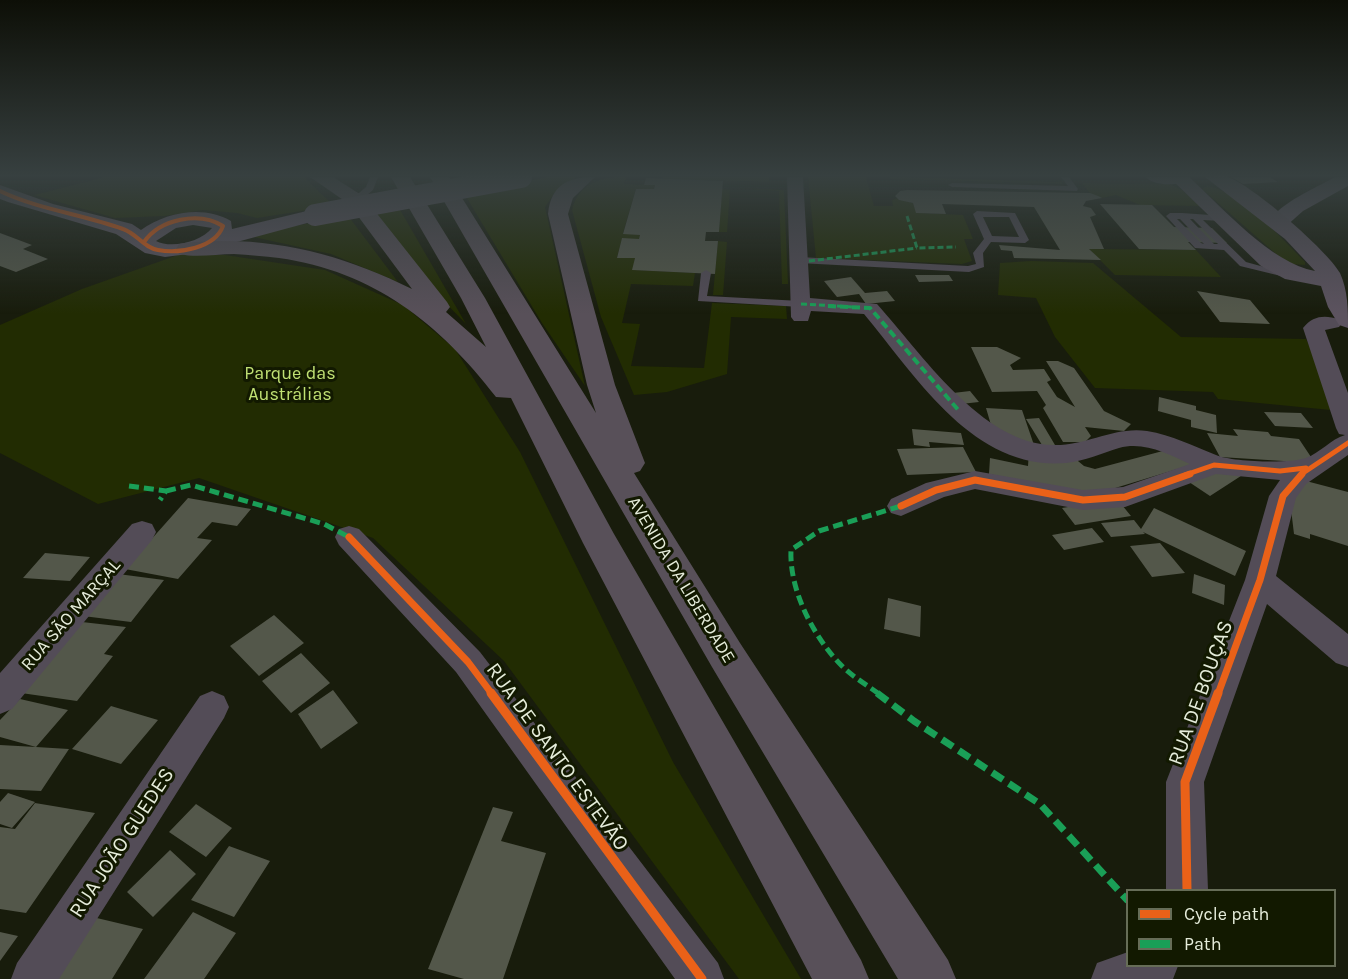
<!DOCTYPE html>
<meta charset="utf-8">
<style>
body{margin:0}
#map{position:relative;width:1348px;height:979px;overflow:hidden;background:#181c0c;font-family:Karla,sans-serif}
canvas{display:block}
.legend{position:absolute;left:1126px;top:889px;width:210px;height:78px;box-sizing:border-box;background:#121900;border:2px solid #666d57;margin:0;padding:8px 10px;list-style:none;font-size:18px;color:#e5ecda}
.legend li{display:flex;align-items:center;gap:12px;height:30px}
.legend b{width:30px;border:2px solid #666d57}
</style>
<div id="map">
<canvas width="1348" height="979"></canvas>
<ul class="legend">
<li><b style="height:8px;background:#ea6118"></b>Cycle path</li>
<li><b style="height:8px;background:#1a9f57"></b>Path</li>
</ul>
</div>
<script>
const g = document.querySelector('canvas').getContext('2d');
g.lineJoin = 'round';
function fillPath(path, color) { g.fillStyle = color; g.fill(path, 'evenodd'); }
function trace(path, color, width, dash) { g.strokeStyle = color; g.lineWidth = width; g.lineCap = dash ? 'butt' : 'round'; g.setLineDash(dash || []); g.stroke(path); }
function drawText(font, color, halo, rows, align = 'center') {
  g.font = font + ' Karla,sans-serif'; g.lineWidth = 6; g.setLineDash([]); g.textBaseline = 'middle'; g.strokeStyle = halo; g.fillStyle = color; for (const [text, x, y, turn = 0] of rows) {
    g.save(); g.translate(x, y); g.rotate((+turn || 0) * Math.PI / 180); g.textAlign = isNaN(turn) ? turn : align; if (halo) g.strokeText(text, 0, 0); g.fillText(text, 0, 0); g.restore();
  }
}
const green = new Path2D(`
 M105 177H304L334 206 257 218 237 213 203 210 165 216 115 218 34 195Z
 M547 177H576L554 194 545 207 585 386 542 323 465 195Z
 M626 177 624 184 655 185 654 189H636L623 233 640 235 639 239H622L617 257 635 258 633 270 695 273 693 286 631 284 622 323 640 324 631 366 704 368 712 303 786 306 787 319 731 317 727 374 667 392 634 395 601 317 572 210C579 182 601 177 626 177Z
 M663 177H769V182L663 179Z
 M808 177H866L874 206H893L892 200 897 198 913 203 917 213 963 215 973 239H964L972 261 962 264 816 258Z
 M890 177 1062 182 1063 184 890 179Z
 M1082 183 1169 184 1182 190 1200 206 1140 205 1116 195 1102 198 1092 196Z
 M1207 186C1237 189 1284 240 1305 262V265L1291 264 1283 260 1202 189Z
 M736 188 784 190 788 284H782L779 191Z
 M722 189 730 190 727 232H719Z
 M399 208 466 324 436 293 372 212Z
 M349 217 398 282 331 254 249 236V233Z
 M718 241 727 242 723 295H713Z
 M1089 249 1196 250 1221 277 1115 275Z
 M178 255H225L325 270 403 305 455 349 520 452 673 762 801 979H739L504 661 373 538 199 478 98 504 0 453V325L82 289Z
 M1031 261 1093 263 1181 337 1306 339 1341 411 1218 399 1213 392 1095 388 1055 337 1036 298 998 295 1000 263Z`);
const building = new Path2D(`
 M1231 177H1269L1278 182 1243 184Z
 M646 178 723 181 719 232H706L705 241H718L715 274 632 270 635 258H617L622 238 639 239 640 235 623 234 636 189H654L655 185H644Z
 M907 190 1090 193 1098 196 1102 198 1086 201 1083 206 1091 208 1096 215 1090 217 1104 249H1089L1101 260 1014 258 1012 251 1001 250 999 245 1060 250 1034 207 942 204 946 214 916 213 913 203 899 200 895 196 900 191Z
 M1100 204 1152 205 1174 227 1212 228 1227 243 1188 242 1196 250 1139 249Z
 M0 233 32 245 23 249 48 259 16 272 0 266Z
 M915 275H949L953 281 919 282Z
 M851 277 865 293 887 291 895 301 866 304 859 294 837 297 824 281Z
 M1197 291 1250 300 1270 324 1220 322Z
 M971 347H997L1021 358 1010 365 1013 370 1044 369 1051 380 1047 382 1057 397 1075 407 1046 361H1058L1074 368 1104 411 1131 424 1124 431 1085 427 1091 436 1085 442H1063L1043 408 1046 405 1037 391 992 392Z
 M970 391 979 402 961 404 953 393Z
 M1159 397 1196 406V410L1216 415 1217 433 1191 427V420L1158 411Z
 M986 408 1022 410 1034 445 996 442Z
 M1264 412 1301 413 1313 428 1275 426Z
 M1039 418 1055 445H1042L1026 419Z
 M912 429 961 433 964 445 929 442 930 447 914 445Z
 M1233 429 1268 432 1271 436 1299 439 1315 463 1220 457 1207 433 1238 436Z
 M963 447 976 472 907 475 897 449Z
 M1174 448 1194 464 1089 496 989 474 990 458 1028 466 1029 451 1078 461 1084 466 1095 469Z
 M1222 461 1244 474 1210 496 1189 482Z
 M1287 476 1348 492V546L1310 534V539L1294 534Z
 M188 498 251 509 237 526 212 522 197 538 212 540 178 579 125 569Z
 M1117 499 1131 516 1075 525 1062 508Z
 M1154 508 1246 551 1235 576 1143 532 1145 534 1111 537 1101 523 1134 520 1141 529Z
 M1092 528 1104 542 1064 550 1052 535Z
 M1160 543 1185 573 1152 577 1130 546Z
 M45 553 90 557 70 581 23 578Z
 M118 574 164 580 131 622 83 616Z
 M1194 574 1225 585 1224 605 1192 593Z
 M888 598 921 606 920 637 884 629Z
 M274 615 304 643 259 676 230 646Z
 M82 622 126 627 104 654 113 656 77 701 21 693Z
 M301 653 330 683 291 713 262 681Z
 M333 690 358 723 321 749 298 714Z
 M20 699 68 710 36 747 69 749 41 791 0 789V745L36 747 0 737V720Z
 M111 706 158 720 121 764 72 749Z
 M8 793 35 802 12 828 0 824V802Z
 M35 803 95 813 26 913 0 909V827L15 829Z
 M196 804 232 828 206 857 169 832Z
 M493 807 513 812 501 841 546 853 503 979H464L428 969Z
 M229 846 270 861 234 917 191 900Z
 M170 850 196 874 153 917 127 892Z
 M193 912 236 933 204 979H144Z
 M80 914 143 929 112 979H35Z
 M0 932 18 936 0 961Z`);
const lane = new Path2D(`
 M370 177H378L373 190 359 202H353V198L366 187Z
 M1061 177H1069L1078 189 1077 191 952 187 948 185 952 183 1068 186Z
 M977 211 1015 213 1029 240 1025 243 991 242 983 253 984 267 969 272 799 263 794 260 799 257 968 266 976 264 973 253 984 239 973 214ZM983 217H1009L1019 237 992 236Z
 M1182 213 1225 216 1226 218 1222 221 1203 220 1246 262 1286 273 1281 276 1240 266 1224 250 1195 248 1166 216 1170 213ZM1177 219H1180L1204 244 1201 243ZM1190 219H1193L1218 244H1214Z
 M706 270 711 273 707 296 801 301 806 304 801 307 698 301 701 273Z`);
const street = new Path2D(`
 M787 177H803L810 298 877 304C921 353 982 444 1053 445 1086 446 1115 426 1147 431 1172 435 1193 446 1216 455 1232 462 1289 464 1306 458 1320 453 1331 439 1345 435L1339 434 1336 428 1303 328C1313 315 1325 315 1339 319L1342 323 1339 327 1325 330 1348 393V455L1306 484 1296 498 1276 576 1348 634V667L1336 663 1267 604 1204 782 1208 890H1166V782L1245 580 1269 496 1280 480 1216 474 1125 507 1083 510 975 489 944 497 901 516 891 513 887 506 891 499 926 483 975 471 1083 490 1123 487 1190 464C1168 454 1144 441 1119 448 1102 453 1085 461 1066 463 973 471 916 376 864 314L811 311 808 321H794L791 317Z
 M142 521 152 524 156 532 152 540 12 709 0 714V673L132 524Z
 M349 526 359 529 480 652 718 963 724 979H675L456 672 339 545 335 537 339 529Z
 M212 691 224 696 229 707 224 718 59 979H11L17 963 200 696Z
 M1128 952V966H1178L1173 979H1091L1097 963Z`);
const secondary = new Path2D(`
 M1146 177H1188L1189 178C1181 187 1153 186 1146 177Z
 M1335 177H1348V186L1303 211 1285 227H1271L1267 223C1283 201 1312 190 1335 177Z
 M0 185 53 204 132 224 141 230C166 212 204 205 231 221L232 229 315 209 322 211 325 215 322 219 196 253 165 257 145 253 116 234 8 202 0 199ZM193 225 212 228C201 242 171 249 156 241L176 228Z`);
const primary = new Path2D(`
 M1169 177H1189C1223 208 1271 263 1315 271L1285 239 1205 177C1211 177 1221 175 1228 177 1252 185 1327 250 1340 273 1348 291 1348 309 1348 328L1339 325 1328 307 1321 286 1285 279 1261 266Z`);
const highway = new Path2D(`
 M310 177H333L363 196 447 302 450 307 446 312 486 347 461 298 391 177H410L485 298 614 534 861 960 869 979H812L583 543 511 398 496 397C440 324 373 271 279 258 264 256 249 255 234 254 216 254 197 258 179 254L176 249 179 244C193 241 207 242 221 241 288 240 352 259 412 289L349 204Z
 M430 177H449L596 413 587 385 548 214C551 184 569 177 595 177L573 198 568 214 615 385 645 463 640 471 634 473 740 643 948 960 956 979H898L712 667Z`);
const secondaryBridge = new Path2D(`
 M315 215 521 177`);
const quietFar3 = new Path2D(`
 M907 216 917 248 956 247
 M809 261 917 248
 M801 304 854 307`);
const quietFar2 = new Path2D(`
 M828 306 870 308 960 412`);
const quietFar1 = new Path2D(`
 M129 486 166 491 160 500
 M166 491 191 485 324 524 349 537
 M879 694C867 685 853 677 842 666 814 638 789 590 791 550L819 531 901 506`);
const quiet = new Path2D(`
 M877 693 914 721 1040 804 1128 901`);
const cyclewayFar3 = new Path2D(`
 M0 191C40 210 82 214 123 229 136 233 144 248 158 250 179 254 215 248 223 226 199 211 160 219 144 242`);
const cyclewayFar2 = new Path2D(`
 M1185 475 1214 465 1280 471 1306 468
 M1300 475 1348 443`);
const cyclewayFar1 = new Path2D(`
 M901 506 936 490 975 480 1083 500 1125 497 1190 474
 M349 537 468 662 492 694
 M1218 694 1260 580 1283 496 1302 474`);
const cycleway = new Path2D(`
 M491 693 702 979
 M1187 890 1185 782 1218 693`);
const parkNames = [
 ["Parque das",290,374],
 ["Austrálias",290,395]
];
const streetNames = [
 ["AVENIDA DA LIBERDADE",681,580,59],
 ["RUA SÃO MARÇAL",71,615,-49]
];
const nearStreetnames = [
 ["RUA DE BOUÇAS",1201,693,-70],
 ["RUA DE SANTO ESTEVÃO",557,757,54],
 ["RUA JOÃO GUEDES",122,843,-57]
];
fillPath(green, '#222c02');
fillPath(building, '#53574a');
fillPath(lane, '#534c57');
fillPath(street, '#534c57');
fillPath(secondary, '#5f5664');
fillPath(primary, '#5c535f');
fillPath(highway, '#585059');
trace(secondaryBridge, '#5f5664', 22);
trace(quietFar3, '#1a9f57', 3, [6, 3]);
trace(quietFar2, '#1a9f57', 4, [8, 4]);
trace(quietFar1, '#1a9f57', 5, [10, 5]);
trace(quiet, '#1a9f57', 7, [13, 7]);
trace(cyclewayFar3, '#ea6118', 4);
trace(cyclewayFar2, '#ea6118', 5);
trace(cyclewayFar1, '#ea6118', 7);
trace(cycleway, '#ea6118', 9);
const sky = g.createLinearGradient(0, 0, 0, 314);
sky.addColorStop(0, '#0d0f07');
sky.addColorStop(0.56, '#374040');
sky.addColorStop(1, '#37404000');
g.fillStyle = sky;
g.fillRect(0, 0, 1348, 314);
drawText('18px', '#c0e073', '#121900', parkNames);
drawText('18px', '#e5ecda', '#121900', streetNames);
drawText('21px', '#e5ecda', '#121900', nearStreetnames);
</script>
